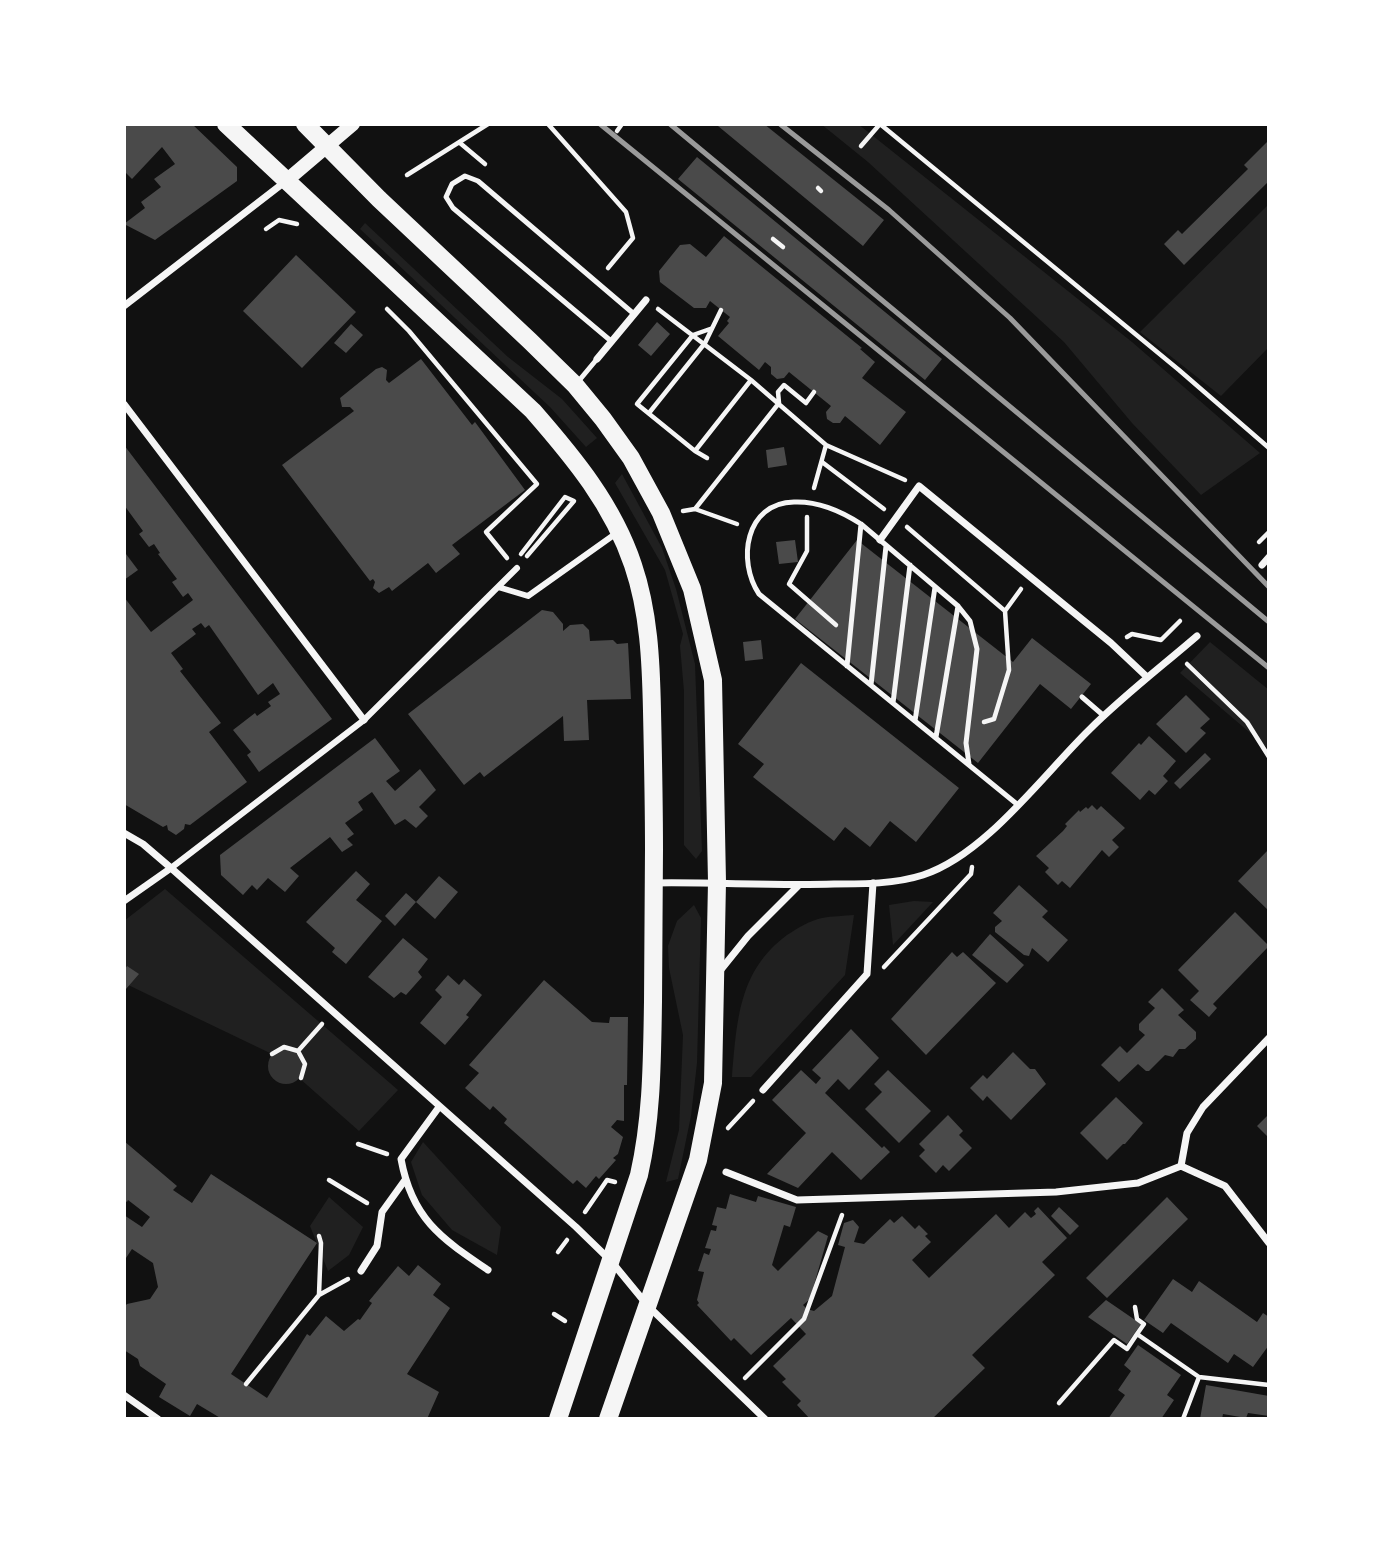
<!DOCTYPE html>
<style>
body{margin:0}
#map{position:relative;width:1393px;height:1543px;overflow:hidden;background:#111;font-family:"Space Grotesk",sans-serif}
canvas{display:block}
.frame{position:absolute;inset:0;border:126px solid #fff;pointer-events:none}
</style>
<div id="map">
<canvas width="1393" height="1543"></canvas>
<div class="frame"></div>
</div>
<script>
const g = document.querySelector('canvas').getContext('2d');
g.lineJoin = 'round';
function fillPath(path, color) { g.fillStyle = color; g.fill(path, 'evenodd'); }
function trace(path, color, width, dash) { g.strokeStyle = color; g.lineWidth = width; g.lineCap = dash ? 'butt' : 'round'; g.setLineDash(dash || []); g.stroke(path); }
const green = new Path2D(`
 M821 124H858L1132 342 1260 453 1201 495 1132 423 1064 342 868 162Z
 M1269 204V347L1221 396 1140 332Z
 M365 223 508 357 562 399 597 438 586 447 550 407 360 229Z
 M622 474 662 548 676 589 695 664 702 851 696 859 684 845V691L680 646 683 634 665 570 615 483Z
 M1210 642 1269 690V749L1180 673Z
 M165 889 398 1090 359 1131 272 1054 124 983V921Z
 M914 901 933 902 893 945 889 905Z
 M694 905 701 918 697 1063 691 1116 678 1179 666 1182 679 1130 683 1035 669 968 668 946 677 921Z
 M854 915 845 975 751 1077H732C737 1022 738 971 787 935 798 928 809 921 822 918 832 916 844 916 854 915Z
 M423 1142 501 1227 497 1255 452 1230 422 1195 411 1162Z
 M329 1197 363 1227 349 1255 328 1271 310 1226Z`);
const water = new Path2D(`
 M268 1066a18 18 0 1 1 36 0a18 18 0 1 1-36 0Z`);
const building = new Path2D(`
 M129 124H192L237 167V181L155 240 124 224 145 208 141 202 161 187 154 179 175 164 162 147 132 179 124 171V127Z
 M719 124H764L884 220 863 246 718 126Z
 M1269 140V181L1184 265 1164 244 1178 230 1182 234 1248 169 1244 165Z
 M697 157 942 359 925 380 678 179Z
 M724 236 862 348 860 349 875 362 862 378 906 412 880 445 845 416 840 423H833L827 419 826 412 831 406 789 372 784 378 777 379 771 374V367L765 362 759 370 718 336 729 323 727 321 730 317 710 301 706 308H694L660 282 659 271 680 245 690 244 706 257Z
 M296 255 356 312 302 368 243 311Z
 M657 322 670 334 651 356 638 345Z
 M351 324 363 335 346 353 334 343Z
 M421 359 472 425 475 422 525 490 452 545 460 554 436 573 428 563 392 591 389 587 379 593 373 588 375 582 373 579 370 581 282 465 354 411 350 407H342L340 398 376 369 382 367 387 370 386 380 389 383Z
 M124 445 332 719 259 772 247 755 251 752 233 730 255 713 257 716 271 706 268 702 280 694 273 683 258 695 209 625 205 628 201 623 192 629 196 634 171 653 183 669 180 671 221 723 209 732 247 782 190 825 185 824 184 829 176 835 168 830 167 825 163 827 124 804V597L151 632 193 600 188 593 183 597 172 582 177 579 158 554 160 553 154 544 149 547 139 534 143 531 124 505Z
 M784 447 787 465 768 468 766 450Z
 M795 540 798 562 779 564 776 542Z
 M857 540 1013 662 1032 638 1091 684 1071 709 1040 684 978 763 795 619Z
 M126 554 138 570 124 580V555Z
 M542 610 553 612 563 624V631L570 625 583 624 589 630 590 641 613 640 617 644 628 643 631 699 587 700 589 740 564 741 563 716 484 777 480 772 464 785 408 714Z
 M761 640 763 659 745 661 743 642Z
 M801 663 959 788 916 842 890 821 870 847 845 827 834 841 753 777 764 764 738 744Z
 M1186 695 1210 719 1200 728 1206 733 1186 753 1156 724Z
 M1149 736 1176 761 1163 776 1168 781 1155 795 1149 790 1140 800 1111 773 1139 743 1141 745Z
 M375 738 400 771 386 781 395 791 420 769 436 790 419 807 428 816 416 828 405 819 395 825 372 792 358 802 363 810 345 823 354 834 347 839 353 845 342 852 330 837 290 868 299 876 285 892 268 878 257 890 252 885 243 895 221 875 220 855Z
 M1205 753 1211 759 1180 789 1174 783Z
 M1092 805 1097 810 1101 806 1125 828 1112 840 1119 847 1109 857 1102 850 1070 888 1062 881 1058 885 1045 872 1049 868 1036 856 1063 831 1067 826 1065 824 1079 810 1080 812 1086 807 1088 809Z
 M1269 849V911L1238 881Z
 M356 871 370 884 356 900 382 921 346 964 332 952 335 948 306 922Z
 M439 876 458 892 435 919 416 902Z
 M1019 885 1048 911 1042 917 1068 940 1048 962 1032 948 1029 956 1024 955 995 932V927L1002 921 993 913Z
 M406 893 416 902 395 926 385 916Z
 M1235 912 1269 946 1213 1004 1217 1008 1209 1017 1190 1000 1199 991 1178 970Z
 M990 934 1024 965 1007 983 972 955Z
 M403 938 428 959 418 972 422 977 406 995 401 992 394 998 368 977Z
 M952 952 957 957 963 952 996 983 926 1055 891 1019Z
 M127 966 139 974 126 989 124 971Z
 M448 975 459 985 464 979 482 995 466 1015 469 1017 445 1045 420 1023 442 997 435 990Z
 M544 980 592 1022 609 1023 610 1017H628L627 1085H624V1121L617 1120 611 1127 623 1137 618 1154 613 1158 616 1160 599 1179 596 1176 586 1188 577 1180 573 1184 504 1123 507 1119 493 1106 490 1110 465 1088 479 1073 469 1065Z
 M1162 988 1184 1010 1178 1015 1196 1032V1039L1185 1049H1179L1173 1057 1165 1055 1149 1071H1146L1138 1064 1119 1082 1101 1065 1120 1046 1127 1053 1145 1035 1139 1030V1024L1155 1008 1148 1002Z
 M851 1029 879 1058 849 1090 838 1079 825 1093 882 1148 884 1146 890 1152 861 1180 832 1152 798 1188 767 1174 806 1133 772 1100 801 1070 816 1084 821 1078 812 1070Z
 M1013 1052 1030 1069H1035L1046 1084 1011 1120 987 1096 983 1101 970 1088 983 1075 987 1079Z
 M888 1070 931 1111 899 1143 865 1109 882 1092 874 1084Z
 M1116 1097 1143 1123 1125 1144H1123L1107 1160 1080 1133Z
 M1269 1114V1138L1257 1126Z
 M948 1115 963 1131 959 1135 972 1148 949 1171 943 1165 936 1173 919 1156 925 1150 919 1144Z
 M124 1141 177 1186 173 1190 192 1203 211 1174 317 1243 231 1374 267 1398 307 1334 310 1336 326 1316 344 1331 358 1319 360 1320 372 1303 369 1301 398 1266 409 1276 418 1265 441 1284 433 1295 450 1308 407 1374 439 1392 427 1419H222L197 1404 190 1416 159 1397 166 1384 140 1366 138 1359 124 1350V1307L127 1304 150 1299 158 1287 153 1263 132 1249 124 1261V1215L142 1227 150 1217 128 1200 127 1202 124 1200Z
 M730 1194 756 1202 758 1196 796 1207 790 1227 784 1225 772 1265 778 1271 818 1231 828 1236 810 1299 803 1305 807 1309 814 1311 832 1296 845 1247 838 1245 844 1223 853 1220 859 1227 854 1242 864 1244 890 1219 894 1223 902 1216 915 1229 919 1225 928 1234 925 1236 931 1242 912 1260 929 1278 996 1214 1009 1228 1025 1212 1031 1218 1036 1214 1034 1211 1038 1207 1067 1238 1042 1262 1055 1275 972 1355 985 1368 932 1419H810L797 1405 801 1401 782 1382 786 1379 773 1366 806 1334 791 1318 751 1355 734 1338 731 1341 697 1305 699 1303 697 1300 704 1272 698 1271 704 1253 709 1255 711 1249 705 1248 711 1230 716 1231 717 1226 712 1225 717 1207 726 1209Z
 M1167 1197 1188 1219 1107 1298 1086 1278Z
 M1059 1207 1079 1226 1070 1235 1051 1216Z
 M1173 1279 1192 1292 1199 1281 1257 1322 1263 1313 1269 1317V1345L1253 1367 1234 1354 1228 1363 1171 1323 1163 1333 1144 1320Z
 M1106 1300 1141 1324 1127 1344 1088 1317Z
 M1138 1345 1181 1375 1167 1395 1174 1400 1161 1419H1108L1125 1395 1118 1390 1131 1371 1124 1365Z
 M1206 1385 1269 1396V1416L1248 1413 1246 1418 1223 1414 1222 1419H1200Z`);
const path = new Path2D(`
 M548 124 626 212 633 238 608 268
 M880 124 1179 370 1269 448
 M617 131 622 124
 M460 143 485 164
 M861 146 880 124
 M407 175 488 124
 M818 188 821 191
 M266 229 279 220 297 224
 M773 239 783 247
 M387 309 409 331 537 484 486 532 507 558
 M658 309 751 380 826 445 905 480
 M649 413 705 343 721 310
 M695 451 751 380
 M707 458 695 451 637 404 693 335 710 329
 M822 462 884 509
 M814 488 826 445
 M695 509 737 524
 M683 511 695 509 779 403 778 392 784 385 806 403 814 392
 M807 517V551L789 584 836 625
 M907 527 1005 611
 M1259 542 1269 532
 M521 554 565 497 574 501 527 556
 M1127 637 1132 634 1161 640 1180 621
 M1187 664 1247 722 1269 757
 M984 722 994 719 1009 670 1005 611 1021 589
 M884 967 971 874 972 867
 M272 1054 284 1047 298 1051
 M301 1078 305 1064 298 1051 322 1024
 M728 1128 753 1101
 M358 1144 387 1154
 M329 1180 367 1203
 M585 1212 607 1180 615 1182
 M319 1236 321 1243 319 1294
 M558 1252 567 1240
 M1135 1307 1137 1319 1144 1324 1137 1334 1199 1377 1269 1385
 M554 1314 565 1321
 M745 1378 804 1319 842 1215
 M246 1384 319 1295 348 1279
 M1059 1403 1114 1340 1127 1349 1137 1334
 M1183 1419 1199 1377`);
const service = new Path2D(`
 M611 341 453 208 446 197 452 184 465 176 478 181 634 314
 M577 383 597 359
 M847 666 861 524
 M871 685 886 546
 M1082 697 1104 716
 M893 703 910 565
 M915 721 935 587
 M936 737 958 606
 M969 764 966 743 977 649 970 621 958 606 861 524C841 511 818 501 794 502 745 503 737 561 759 594L1018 805`);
const pedestrian = new Path2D(`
 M498 587 528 596 618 532
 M171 868 364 720 517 568`);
const minor = new Path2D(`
 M124 306 286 181
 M597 359 646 300
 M124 404 364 720
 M880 540 919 486 1111 643 1147 677
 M1262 565 1269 557
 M124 833 143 844 171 868 576 1227 611 1261 648 1306 765 1419
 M654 883C714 882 774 886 834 884 864 884 895 884 923 875 985 855 1043 775 1089 730 1123 696 1161 667 1197 636
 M124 901 171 868
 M719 972 748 936 799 885
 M763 1090 867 974 873 883
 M439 1107 401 1159C412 1219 441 1238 488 1270
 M1181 1166 1187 1133 1203 1107 1269 1038
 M1181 1166 1225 1186 1269 1243
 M726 1172 797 1200 1056 1192 1138 1183 1181 1166
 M361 1271 377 1246 382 1212 405 1180
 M124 1395 158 1419`);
const secondary = new Path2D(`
 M286 181 353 124`);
const primary = new Path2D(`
 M226 124 533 411C574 458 613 505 633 565 649 612 651 662 652 711 653 757 654 803 654 849 654 900 653 951 653 1002 652 1061 652 1118 639 1175L558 1419
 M305 124 379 199 530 341 575 385 603 419 631 458 661 513 692 589 713 680 717 882 713 1083 698 1160 608 1419`);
const rail = new Path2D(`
 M600 124 1269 668
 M670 124 1269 622
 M780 124 889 210 1010 318 1269 587`);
fillPath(green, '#202020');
fillPath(water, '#333');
fillPath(building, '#4a4a4a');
trace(path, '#f5f5f5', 4.5);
trace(service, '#f5f5f5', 5);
trace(pedestrian, '#f5f5f5', 6);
trace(minor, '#f5f5f5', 7);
trace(secondary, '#f5f5f5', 14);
trace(primary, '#f5f5f5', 18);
trace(rail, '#9a9a9a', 5);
</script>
